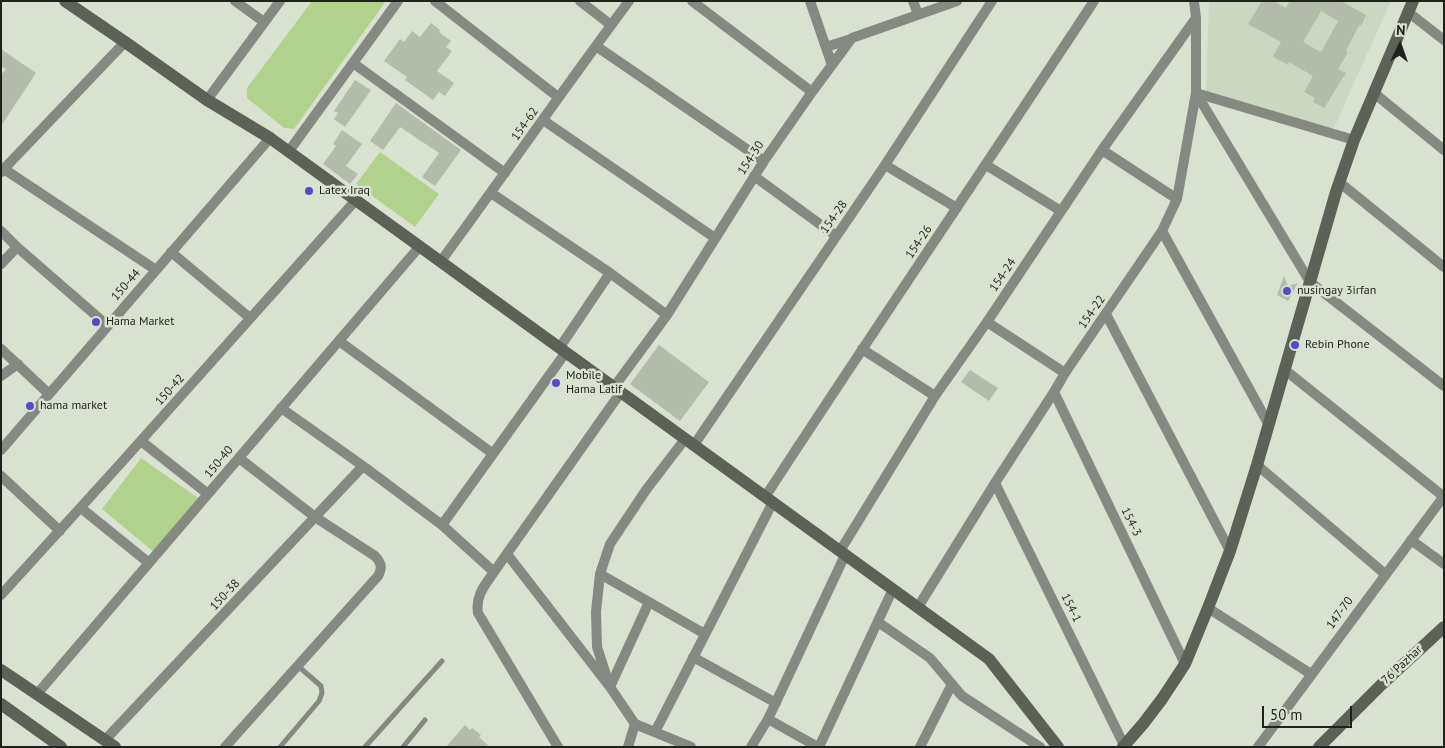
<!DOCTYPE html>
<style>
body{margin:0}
#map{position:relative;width:1445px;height:748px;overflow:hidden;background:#d9e2d0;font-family:"PT Sans",sans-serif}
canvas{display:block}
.frame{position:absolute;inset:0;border:2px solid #1f221c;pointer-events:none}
.north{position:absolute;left:1375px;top:20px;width:50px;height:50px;-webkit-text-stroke:4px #d9e2d0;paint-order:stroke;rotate:3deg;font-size:14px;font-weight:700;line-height:20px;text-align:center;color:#1f221c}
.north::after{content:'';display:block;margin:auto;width:18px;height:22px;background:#1f221c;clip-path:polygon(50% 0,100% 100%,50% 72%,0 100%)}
.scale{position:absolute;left:1262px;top:706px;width:90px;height:22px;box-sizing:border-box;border:2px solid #1f221c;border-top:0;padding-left:6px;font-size:15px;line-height:18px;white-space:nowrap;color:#1f221c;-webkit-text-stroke:4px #d9e2d0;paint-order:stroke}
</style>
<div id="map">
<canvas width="1445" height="748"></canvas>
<div class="frame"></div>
<div class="north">N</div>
<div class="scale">50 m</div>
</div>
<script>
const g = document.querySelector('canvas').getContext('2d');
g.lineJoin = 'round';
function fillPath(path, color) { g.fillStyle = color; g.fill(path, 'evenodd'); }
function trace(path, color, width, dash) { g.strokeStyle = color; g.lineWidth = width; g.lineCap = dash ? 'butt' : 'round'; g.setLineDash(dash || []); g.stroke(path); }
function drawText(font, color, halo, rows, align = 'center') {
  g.font = font + ' "PT Sans",sans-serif'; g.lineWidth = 5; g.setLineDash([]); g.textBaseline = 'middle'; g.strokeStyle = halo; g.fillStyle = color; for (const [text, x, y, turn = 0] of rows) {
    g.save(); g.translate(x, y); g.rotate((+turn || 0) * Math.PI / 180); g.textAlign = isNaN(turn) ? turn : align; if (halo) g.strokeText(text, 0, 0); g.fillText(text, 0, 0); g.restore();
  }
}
const built = new Path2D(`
 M1209 1H1391L1333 130 1206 92Z`);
const green = new Path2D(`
 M312 1H386L294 129 284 128 247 98V88Z
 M380 152 439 194 415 227 356 184Z
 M141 458 201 500 155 553 102 509Z`);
const building = new Path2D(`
 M1262 1H1274L1286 8 1290 1H1341L1366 15 1361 26 1359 25 1346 51 1348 52 1338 69 1346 73 1324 108 1313 102 1315 98 1304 92 1313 76 1289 62 1288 65 1273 57 1281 42 1248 24ZM1321 11 1338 21 1321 52 1303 42Z
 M431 23 440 30 439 32 451 41 446 47 452 51 437 71 454 83 445 96 439 92 433 100 405 80 407 77 384 61 400 39 404 42 412 31 420 37Z
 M1 49 36 73 1 126V75L6 69 1 66Z
 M355 80 371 90 345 127 334 119 338 113 334 111Z
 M396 103 461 150 435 186 422 177 439 153 400 127 383 150 370 141Z
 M342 130 362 144 346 166 358 174 350 184 323 164 336 146 333 144Z
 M1284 276 1288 286 1298 283 1288 301 1277 295Z
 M659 345 709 382 680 421 630 384Z
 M970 370 998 388 989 401 961 382Z
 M465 725 470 730 472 728 481 735 479 737 490 747H446Z`);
const lane = new Path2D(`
 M280 747 319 701 322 693 321 686 298 666
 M365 747 442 661
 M403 747 425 720`);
const street = new Path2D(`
 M235 1 264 22
 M435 1 558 97
 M580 1 611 25
 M692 1 812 92
 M810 1 832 65
 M913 1 918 14
 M1408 12 1444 40
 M596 46 764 161
 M826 47 851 39
 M353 63 505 173
 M1196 93 1310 282 1444 386
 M1196 93 1354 140
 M1374 93 1444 150
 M207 100 280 1
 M543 120 715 238
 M1102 150 1177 199
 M289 151 398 1
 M885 165 957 208
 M986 165 1061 211
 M4 169 156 270
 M1 172 125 42
 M754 176 836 236
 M1339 182 1444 267
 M491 193 610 273 667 315
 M1 231 17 247 108 326
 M1162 231 1269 425
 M171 252 250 318
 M441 261C504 175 565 87 629 1
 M1 264 17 247
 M1106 314 1230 551
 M987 322 1065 373
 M339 341 492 453
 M560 347 610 273
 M1 349 49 394
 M862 349 935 396
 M1285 370 1443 496
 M1 376 18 364
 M614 387 667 315 764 161 812 92 852 38 957 1
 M1054 392 1185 664
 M281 408 363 466 442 525 494 572
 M141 441 208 494
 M694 445 885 165 992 1
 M1 450 270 138
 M1257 465 1385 574
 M1 476 60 531
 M995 483 1124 745
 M765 497C873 331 985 167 1094 1
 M81 508 149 563
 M442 525 566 352
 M1411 540 1444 564
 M840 551 935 396 987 322 1102 150 1196 18
 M507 554 610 687 635 724 691 747
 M600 574 705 634
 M1 595 121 463 356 200
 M918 607 995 483 1054 392 1065 373 1162 231 1177 199 1196 93V18L1194 1
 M1208 608 1311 674
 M878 622 930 658 962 696 1040 747
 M693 657 776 703
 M610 687 597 647 596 612 600 574 610 544 646 490 685 439
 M610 687 649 602
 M37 694 420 246
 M768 719 818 747
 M655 732 773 502
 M105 740 363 466
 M225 747 378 576C383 567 381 563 375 556L315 517 239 458
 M558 747 478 613C475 596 485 585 494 572L621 392
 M628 747 635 724
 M751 747 768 719 845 555
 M819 747 893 589
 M920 747 952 684
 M1258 747 1444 496`);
const secondary = new Path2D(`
 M65 1 125 42 207 100 270 138 989 659 1058 747
 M1 670 115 747
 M1 704 61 747
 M1123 747 1143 724 1162 699 1185 664 1208 608 1230 551 1257 465 1336 192 1354 140 1413 1
 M1319 747 1381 685 1444 627`);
const markers = [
 [309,191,5,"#524dc4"],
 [1287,291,5,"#524dc4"],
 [96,322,5,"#524dc4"],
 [1295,345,5,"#524dc4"],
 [556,383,5,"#524dc4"],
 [30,406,5,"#524dc4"]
];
const streetNames = [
 ["154-62",525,124,-55],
 ["154-30",751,158,-57],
 ["154-28",834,217,-55],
 ["154-26",919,242,-56],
 ["154-24",1003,275,-56],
 ["150-44",126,285,-49],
 ["154-22",1092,312,-55],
 ["150-42",170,390,-48],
 ["150-40",219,462,-50],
 ["154-3",1131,522,64],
 ["150-38",225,595,-47],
 ["154-1",1071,608,64],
 ["147-70",1340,613,-54],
 ["76 Pazhar",1402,665,-43]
];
const poiNames = [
 ["Latex Iraq",319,191],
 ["nusingay 3irfan",1297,291],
 ["Hama Market",106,322],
 ["Rebin Phone",1305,345],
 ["Mobile",566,376],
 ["Hama Latif",566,390],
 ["hama market",40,406]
];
fillPath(built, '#cbd7c0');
fillPath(green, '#b0d28c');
fillPath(building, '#b3bbaa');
trace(lane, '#868982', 5);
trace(street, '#868982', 10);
trace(secondary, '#5c6257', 12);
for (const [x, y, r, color] of markers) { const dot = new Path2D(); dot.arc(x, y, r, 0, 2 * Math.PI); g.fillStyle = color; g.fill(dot); trace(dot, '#d9e2d0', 2); }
drawText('12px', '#1f221c', '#d9e2d0', streetNames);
drawText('12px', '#1f221c', '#d9e2d0', poiNames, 'left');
</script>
